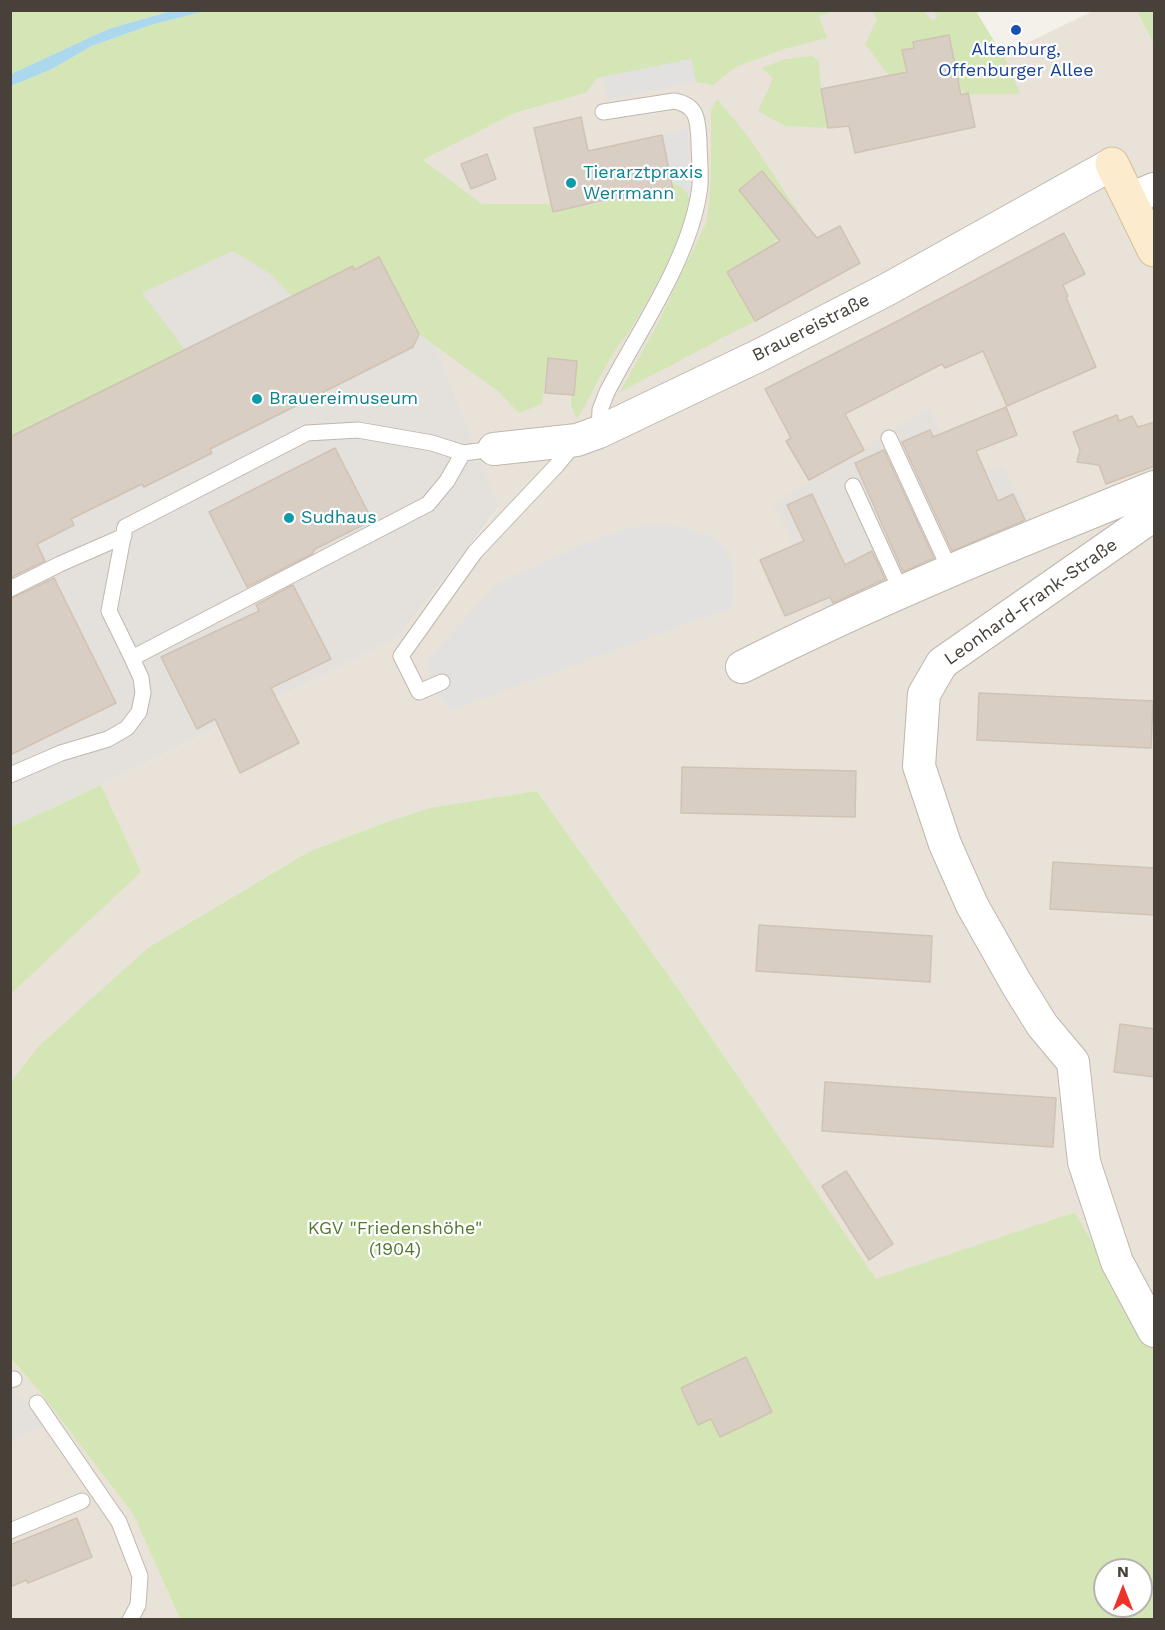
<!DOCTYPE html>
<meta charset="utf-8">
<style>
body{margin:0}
#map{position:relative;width:1165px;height:1630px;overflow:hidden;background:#f4f0ea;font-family:"Work Sans",sans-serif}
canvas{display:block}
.frame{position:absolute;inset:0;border:12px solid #484139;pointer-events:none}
.north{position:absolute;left:1093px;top:1558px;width:60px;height:60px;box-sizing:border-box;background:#fff;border:2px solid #b6b3b0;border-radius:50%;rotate:0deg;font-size:16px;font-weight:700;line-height:24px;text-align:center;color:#484139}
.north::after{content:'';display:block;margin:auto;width:21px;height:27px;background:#ef3227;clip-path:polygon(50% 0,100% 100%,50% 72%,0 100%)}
</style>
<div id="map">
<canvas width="1165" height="1630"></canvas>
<div class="frame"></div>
<div class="north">N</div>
</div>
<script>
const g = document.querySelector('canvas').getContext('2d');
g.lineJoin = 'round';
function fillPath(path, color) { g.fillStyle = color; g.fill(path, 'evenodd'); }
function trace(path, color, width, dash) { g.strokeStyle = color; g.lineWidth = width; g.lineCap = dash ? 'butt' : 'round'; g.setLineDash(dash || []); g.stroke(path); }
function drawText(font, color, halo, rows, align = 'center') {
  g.font = font + ' "Work Sans",sans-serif'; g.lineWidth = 4.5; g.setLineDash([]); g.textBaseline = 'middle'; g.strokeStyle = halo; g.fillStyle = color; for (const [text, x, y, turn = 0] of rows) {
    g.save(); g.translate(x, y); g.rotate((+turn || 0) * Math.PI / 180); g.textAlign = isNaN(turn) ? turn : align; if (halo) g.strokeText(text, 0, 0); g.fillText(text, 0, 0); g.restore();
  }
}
const residential = new Path2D(`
 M597 11H944L996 58 1093 11H1154V1351L1075 1212 876 1280 681 993 537 791 430 809 378 825 308 852 149 947 11 1082V994L140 872 101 785 398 638 499 508 435 344 348 198 515 113 586 93Z
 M10 1359 40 1391 133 1514 180 1619H11Z`);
const industrial = new Path2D(`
 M348 198 435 344 499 507 398 638 101 785 11 827 10 353Z
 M929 408 962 479 1003 466 1032 524 828 613 773 504Z
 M10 1387 45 1425 11 1441H10Z`);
const green = new Path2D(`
 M10 11H171L108 29 11 74Z
 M205 11H834L819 16 827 38 784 49 736 67 713 85 696 82 691 60 597 78 586 93 515 113 423 160 482 204H552L554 212C593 203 633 198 673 190L671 182 684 189 690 197C682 242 655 288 632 327 626 337 618 345 613 354 600 375 590 398 577 419L571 406V395H574L577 361 548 359 542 404 519 413 498 391 419 334 379 257 354 270 352 266 292 296 269 273 233 251 142 293 185 350 11 437V86L52 69 92 46 151 25Z
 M872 11H927L925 13 933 21 938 16 933 11H976L1009 66 1020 94H963L957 76 950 41 913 42 914 48 902 50 906 70 892 77 886 72 865 44 877 19Z
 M1137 11H1154V44Z
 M812 56 819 61 821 89 828 128 785 126 758 111 773 78 762 68 785 59Z
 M717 99 750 139 806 224 774 241 784 258 751 277 743 263 727 272 755 321 620 392 658 323 707 221 711 179V111ZM762 171 794 211 771 230 739 190Z
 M101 785 141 872 11 994V827Z
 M537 791 681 993 876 1279 1075 1212 1154 1351V1619H180L133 1514 40 1392 11 1359V1082L39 1046 149 947 308 852 378 825 430 808ZM1105 1570H1141V1606H1105Z`);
const parking = new Path2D(`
 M691 59 696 82 608 99 603 77Z
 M688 129 690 197 684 189 671 182 662 135Z
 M654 524 680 527 716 538 733 562V607L451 710 435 692 426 661 498 583 589 542 627 529Z`);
const water = new Path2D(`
 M171 11H205L151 25 92 46 52 69 11 86V74L108 29Z`);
const building = new Path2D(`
 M949 35 961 95 968 93 975 127 855 153 849 126 828 128 821 89 907 72 902 50 914 48 913 42Z
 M581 117 588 151 662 135 673 190 628 199 600 201 553 212 534 128Z
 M487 154 496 179 471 189 461 164Z
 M762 171 817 238 840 226 860 263 755 321 727 272 780 241 739 190Z
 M1064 233 1085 274 1063 285 1068 296 1066 297 1096 367 1007 406 983 351 945 368 942 364 845 414 864 450 809 480 786 441 791 438 765 389 892 324Z
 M379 257 419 334 413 347 210 449 212 453 144 487 142 484 71 519 74 525 37 544 45 561 10 578V437L353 266 354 270Z
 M548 358 577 361 574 395 545 393Z
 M1006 407 1017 435 976 451 998 501 1013 494 1025 520 952 551 902 442 930 430 933 437Z
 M1117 415 1119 421 1132 416 1138 427 1155 422V466L1106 484 1099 465 1077 462 1080 450 1073 432Z
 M335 448 368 512 365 514 369 522 315 549 312 554 247 587 209 512Z
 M884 450 934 558 903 572 855 463Z
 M812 494 845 565 872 551 885 579 833 603 830 597 785 616 760 560 804 541 787 505Z
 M54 578 116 703 10 755V599Z
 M293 585 331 659 271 688 299 743 240 773 215 719 197 729 161 657 259 611 256 605Z
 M979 693 1153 701 1151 748 977 740Z
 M682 767 856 771 855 817 681 813Z
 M1053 862 1155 868V915L1050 909Z
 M759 925 932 936 930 982 756 971Z
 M1120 1024 1155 1029V1077L1114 1072Z
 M825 1082 1056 1098 1053 1147 822 1131Z
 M846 1171 893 1244 869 1260 822 1186Z
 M746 1357 772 1412 720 1437 711 1419 698 1425 681 1388Z
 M77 1518 92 1557 28 1583 26 1580 10 1587V1545Z`);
const lane = new Path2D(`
 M599 432 600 410 607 392C639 330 688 262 699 193 702 177 699 158 699 142 698 121 698 105 674 101L603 112
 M889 438 950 570
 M463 453 447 481 428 504 132 658 109 611 125 527 307 433 358 430 432 443 463 453 494 449
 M853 486 901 591
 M10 589 60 564 124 536
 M442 682 419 692 401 656 475 552 557 465 575 443
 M10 775 61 753 108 739 127 728 139 712 143 693 141 678 132 658
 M10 1379H14L10 1380
 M37 1403 119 1522 140 1576 138 1605 130 1620
 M10 1531 82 1501`);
const street = new Path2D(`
 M1130 199 1154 189
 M494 449 577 440 599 432 760 355 888 289 1112 164
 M1154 515 942 663 924 694 919 766 945 844 972 905 1016 983 1042 1025 1073 1062 1084 1162 1117 1262 1154 1331
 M742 667C876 599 1015 543 1154 487`);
const secondary = new Path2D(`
 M1112 164 1154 250`);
const markers = [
 [1016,30,6,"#1a4fb4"],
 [571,183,6,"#0f9aa8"],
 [257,399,6,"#0f9aa8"],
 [289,518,6,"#0f9aa8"]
];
const transitNames = [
 ["Altenburg,",1016,50],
 ["Offenburger Allee",1016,71]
];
const cultureNames = [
 ["Tierarztpraxis",583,173],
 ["Werrmann",583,194],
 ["Brauereimuseum",269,399],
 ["Sudhaus",301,518]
];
const streetNames = [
 ["Brauereistraße",811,328,-27],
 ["Leonhard-Frank-Straße",1031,602,-35]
];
const parkNames = [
 ["KGV \"Friedenshöhe\"",395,1229],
 ["(1904)",395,1250]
];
fillPath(residential, '#e8e2d9');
fillPath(industrial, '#e4e0dc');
fillPath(green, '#d5e6b6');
fillPath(parking, '#e3e1df');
fillPath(water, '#abd8ed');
fillPath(building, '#d9cec3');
trace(building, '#d0c2b4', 1.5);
trace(lane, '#c0b7ad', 17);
trace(street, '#c0b7ad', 34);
trace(secondary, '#d2bf9c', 35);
trace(lane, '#fff', 15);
trace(street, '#fff', 32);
trace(secondary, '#fceccd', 33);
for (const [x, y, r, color] of markers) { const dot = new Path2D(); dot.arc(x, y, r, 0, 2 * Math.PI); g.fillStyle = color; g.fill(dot); trace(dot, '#fff', 2); }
drawText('18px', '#164399', '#fff', transitNames);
drawText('18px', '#0d838f', '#fff', cultureNames, 'left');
drawText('18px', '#484139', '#fff', streetNames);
drawText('18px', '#51782e', '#fff', parkNames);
</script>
